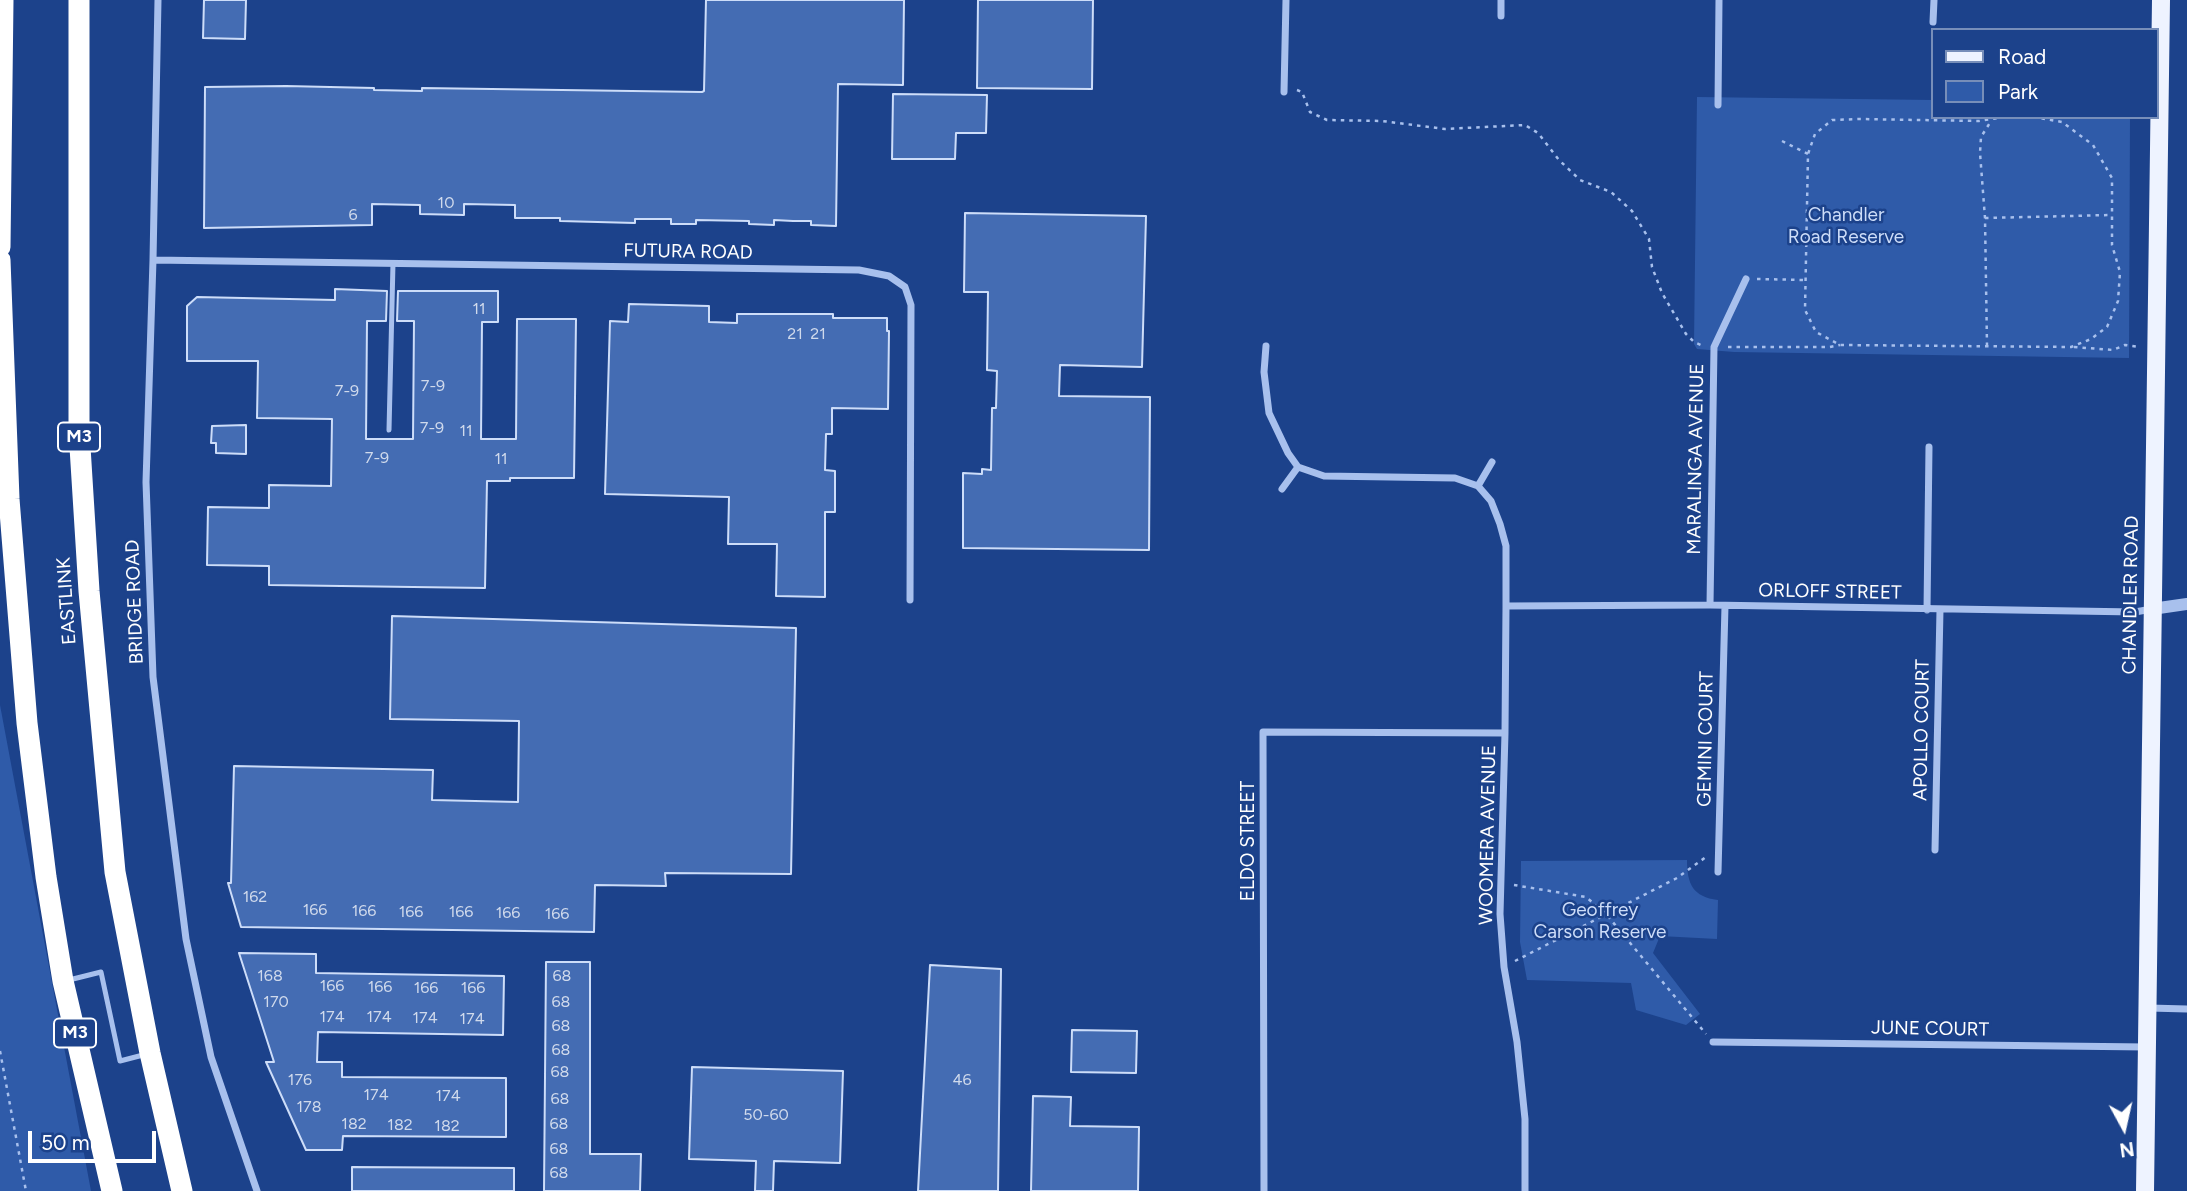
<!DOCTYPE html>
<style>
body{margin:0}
#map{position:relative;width:2187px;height:1191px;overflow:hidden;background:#1c428b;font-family:Figtree,sans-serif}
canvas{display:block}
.legend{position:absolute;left:1931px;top:28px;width:228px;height:91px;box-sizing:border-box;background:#1c428b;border:2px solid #778eb9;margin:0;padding:9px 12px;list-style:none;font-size:21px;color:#fff}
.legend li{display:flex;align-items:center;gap:14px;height:35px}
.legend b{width:35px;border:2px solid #778eb9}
.north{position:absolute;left:2089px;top:1093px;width:70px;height:70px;-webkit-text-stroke:5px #1c428b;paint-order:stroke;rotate:172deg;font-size:19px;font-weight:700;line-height:28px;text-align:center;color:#fff}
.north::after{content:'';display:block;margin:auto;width:24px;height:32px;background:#fff;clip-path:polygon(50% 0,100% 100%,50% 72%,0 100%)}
.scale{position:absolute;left:28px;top:1131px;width:128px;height:32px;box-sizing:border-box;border:4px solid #fff;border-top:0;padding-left:9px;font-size:21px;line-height:24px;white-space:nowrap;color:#fff;-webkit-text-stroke:5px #1c428b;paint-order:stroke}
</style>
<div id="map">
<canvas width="2187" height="1191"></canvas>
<ul class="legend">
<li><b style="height:9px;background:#eef3ff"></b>Road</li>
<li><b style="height:19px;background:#2f5ba9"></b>Park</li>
</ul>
<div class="north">N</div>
<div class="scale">50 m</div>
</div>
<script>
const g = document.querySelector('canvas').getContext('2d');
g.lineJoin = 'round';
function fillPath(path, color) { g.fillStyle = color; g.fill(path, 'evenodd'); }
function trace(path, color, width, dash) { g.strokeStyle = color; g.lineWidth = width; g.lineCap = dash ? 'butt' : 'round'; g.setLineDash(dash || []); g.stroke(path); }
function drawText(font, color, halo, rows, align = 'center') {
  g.font = font + ' Figtree,sans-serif'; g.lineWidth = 5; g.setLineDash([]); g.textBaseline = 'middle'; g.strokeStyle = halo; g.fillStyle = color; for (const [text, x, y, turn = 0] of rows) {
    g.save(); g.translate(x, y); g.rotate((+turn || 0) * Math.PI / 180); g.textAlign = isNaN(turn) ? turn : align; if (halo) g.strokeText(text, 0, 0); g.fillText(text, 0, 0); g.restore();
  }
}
const green = new Path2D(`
 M1697 97 1933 100V117H2130L2129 358 1734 352 1697 349 1694 344Z
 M0 705 91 1191H0Z
 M1687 860C1687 884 1693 897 1718 900L1717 939 1660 936 1653 953 1700 1014 1686 1025 1636 1010 1631 983 1527 980 1520 942 1521 861Z`);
const building = new Path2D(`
 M204 0H246L245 39 203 38Z
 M706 0H904L903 85 838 84 836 226 811 225V221H793L774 220V225L749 224V221L696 220V224H671V219H635V223L560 221V218H515V205L464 204V215L420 214V205L372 204V225L204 228 205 87 286 86 374 88V90L422 91V88L702 92 704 91Z
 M978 0H1093L1092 89 977 88Z
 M893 94 987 95 986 133H956L955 159H892Z
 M965 213 1146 216 1142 367 1060 365 1059 396 1150 397 1149 550 963 548V473L982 474V469L991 470 992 408H996L997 371 987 370 988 292H964Z
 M335 289 387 291 386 321H367L366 439H413L414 321H397L398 291H498V322H482L481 439H516L517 319H576L574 478H510V481H487L485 588 269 585V566L207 565 208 507 269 508V485L331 486 332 419 257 418 258 361H187V306L197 297 335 300Z
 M629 304 709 306V322L737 323V314H833V318H887V331H889L888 409 832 408V434H826L825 470 835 471V512H825V597L776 596 777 544H728L729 497 605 494 610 321 628 322Z
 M246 425V454L216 453V443H211L212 426Z
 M392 616 796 628 791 874 665 873 666 886 595 885 594 932 241 927 228 883H231L234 766 433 770 432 800 518 802 519 721 390 719Z
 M239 953 316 954V973L504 976 503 1035 318 1032 317 1062H342V1077L506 1078V1137L343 1136 342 1150H306L266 1062H274Z
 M546 962H590V1154H641L640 1191H544Z
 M930 965 1001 969 998 1191H918Z
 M1072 1030 1137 1031 1136 1073 1071 1072Z
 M692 1067 843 1071 840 1163 774 1161 773 1191H755L756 1161 689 1159Z
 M1033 1096 1071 1097 1070 1126 1139 1127 1138 1191H1031Z
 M352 1167 514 1168V1191H352Z`);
const path = new Path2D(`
 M1297 90 1302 92 1310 112 1327 120 1382 121 1445 129 1525 125 1538 133 1559 160 1580 180 1611 192 1632 211 1649 239 1652 267 1662 293 1686 334 1694 342 1701 345
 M2005 117 1979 121 1859 119 1832 120 1815 134 1808 154 1805 310 1816 332 1840 345 2071 347 2091 339 2107 327 2118 301 2120 272 2112 245V178L2093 145 2062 122 2034 117
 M1782 141 1808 154
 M1985 218 2111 215
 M1757 279 1805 280
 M1987 346 1985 218 1980 153 1981 137 1991 121
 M1728 347H1830L1840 345
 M2074 347 2113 350 2125 345 2140 347
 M1514 885 1586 897 1606 914 1706 1034
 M1515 961 1677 878 1706 857
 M0 1051 26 1191`);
const service = new Path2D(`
 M389 430 393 263
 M69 980 101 972 120 1061 147 1054`);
const minor = new Path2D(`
 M158 0 153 260 146 482 153 677 186 939 211 1057 257 1191
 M1501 16V0
 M1933 22 1934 0
 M1284 92 1286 0
 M1718 105 1719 0
 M153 260 859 270 889 276 905 287 911 305 910 600
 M1266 346 1264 372 1269 413 1288 453 1298 467 1324 476 1455 478 1478 486 1491 501 1500 524 1506 546V606L1505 733 1500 914 1504 967 1517 1042 1525 1119V1191
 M1478 486 1492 462
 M1282 489 1298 467
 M1710 605 1714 347 1746 279
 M1506 606 1710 605 2135 612 2152 609
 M1927 610 1929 447
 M1935 850 1940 610
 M1718 872 1725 606
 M2149 1008 2187 1009
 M1713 1042 2146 1047
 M1264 1191 1263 732 1505 733`);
const tertiary = new Path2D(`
 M2152 609 2187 604`);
const primary = new Path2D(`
 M2145 1191 2161 0`);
const motorway = new Path2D(`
 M79 0V431L89 591 115 872 150 1053 182 1191
 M0 247 3 0
 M0 260 9 499 27 723 46 877 63 981 112 1191`);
const numberNames = [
 ["10",446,203],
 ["6",353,215],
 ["11",479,309],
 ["21",795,334],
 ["21",818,334],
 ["7-9",433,386],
 ["7-9",347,391],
 ["7-9",432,428],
 ["11",466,431],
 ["7-9",377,458],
 ["11",501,459],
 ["162",255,897],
 ["166",315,910],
 ["166",364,911],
 ["166",411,912],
 ["166",461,912],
 ["166",508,913],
 ["166",557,914],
 ["168",270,976],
 ["68",562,976],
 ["166",332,986],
 ["166",380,987],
 ["166",426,988],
 ["166",473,988],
 ["170",276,1002],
 ["68",561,1002],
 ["174",332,1017],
 ["174",379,1017],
 ["174",425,1018],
 ["174",472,1019],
 ["68",561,1026],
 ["68",561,1050],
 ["68",560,1072],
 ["176",300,1080],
 ["46",962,1080],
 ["174",376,1095],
 ["174",448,1096],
 ["68",560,1099],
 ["178",309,1107],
 ["50-60",766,1115],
 ["182",354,1124],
 ["68",559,1124],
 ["182",400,1125],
 ["182",447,1126],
 ["68",559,1149],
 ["68",559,1173]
];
const shields = [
 [79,437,42],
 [75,1033,42]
];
const shieldNames = [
 ["M3",79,437],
 ["M3",75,1033]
];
const parkNames = [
 ["Chandler",1846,215],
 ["Road Reserve",1846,237],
 ["Geoffrey",1600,910],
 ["Carson Reserve",1600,932]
];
const streetNames = [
 ["FUTURA ROAD",688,252,1],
 ["MARALINGA AVENUE",1696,459,-89],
 ["ORLOFF STREET",1830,592,1],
 ["CHANDLER ROAD",2131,595,-89],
 ["EASTLINK",67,601,-94],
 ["BRIDGE ROAD",135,602,-92],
 ["APOLLO COURT",1922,730,-89],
 ["GEMINI COURT",1706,739,-89],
 ["WOOMERA AVENUE",1488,835,-89],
 ["ELDO STREET",1248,841,-90],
 ["JUNE COURT",1930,1029,1]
];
fillPath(green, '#2f5ba9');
fillPath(building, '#446cb3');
trace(building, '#cdddf9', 2);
trace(path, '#a8c0ed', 2.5, [3.5, 5]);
trace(service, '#a8c0ed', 5);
trace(minor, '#a8c0ed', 7);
trace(tertiary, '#a8c0ed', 12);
trace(primary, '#eef3ff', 18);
trace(motorway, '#fff', 21);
drawText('16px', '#d0daec', null, numberNames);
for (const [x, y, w] of shields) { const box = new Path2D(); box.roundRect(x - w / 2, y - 14.5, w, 29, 5); g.fillStyle = '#1c428b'; g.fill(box); trace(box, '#fff', 2); }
drawText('bold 18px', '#fff', null, shieldNames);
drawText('19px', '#cdddf9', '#1c428b', parkNames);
drawText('19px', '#fff', '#1c428b', streetNames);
</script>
